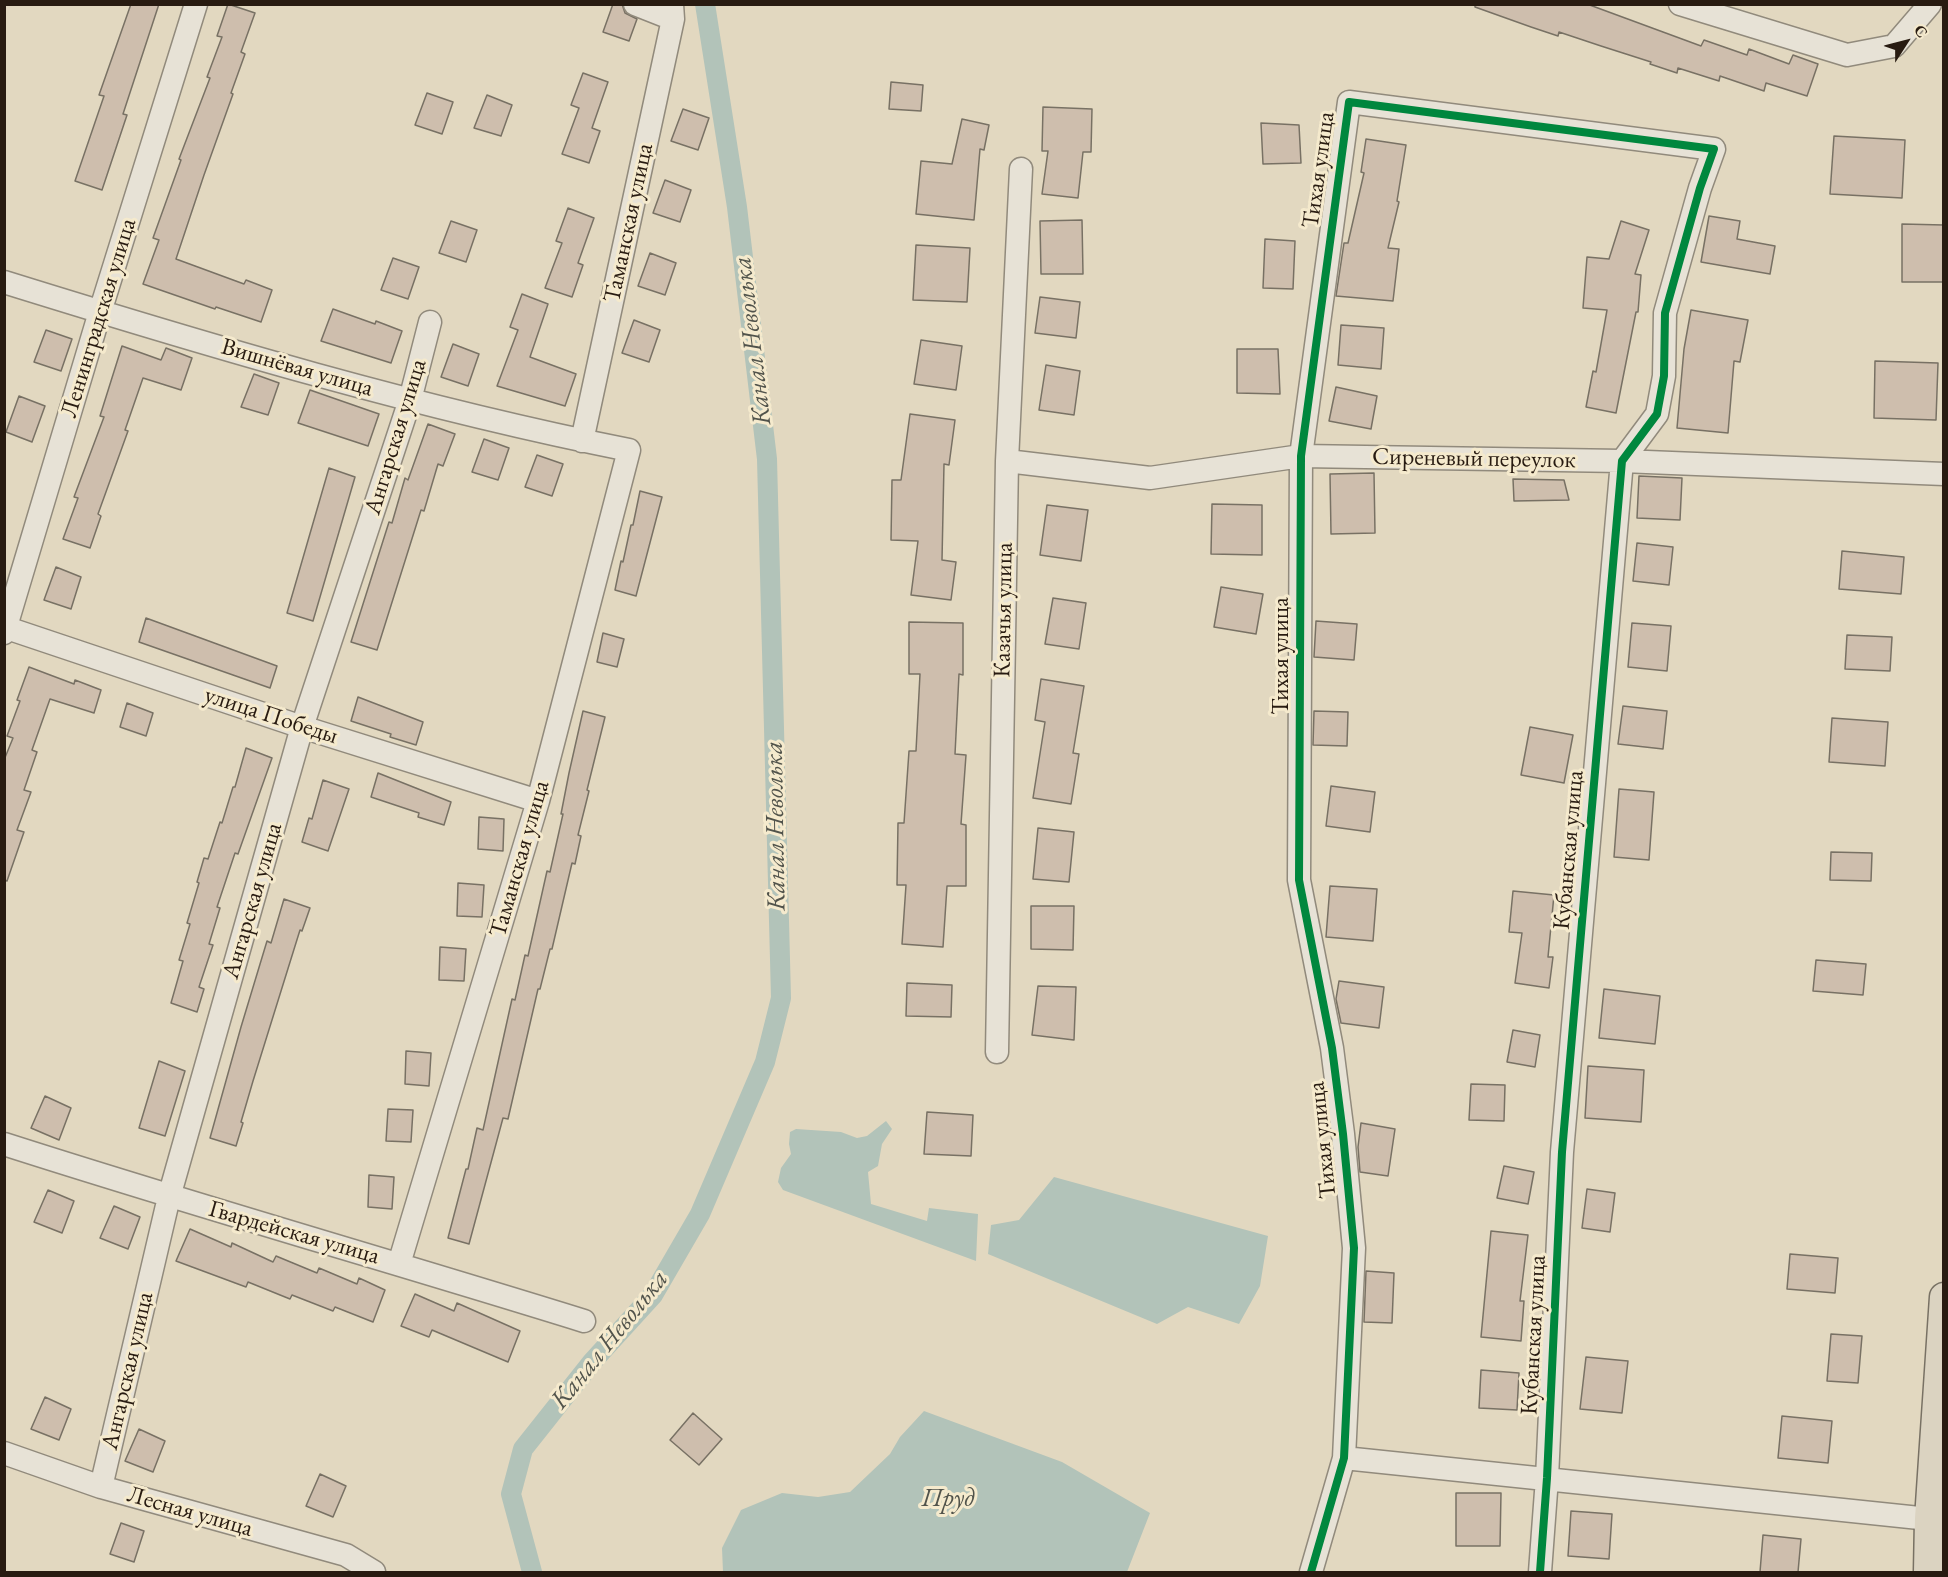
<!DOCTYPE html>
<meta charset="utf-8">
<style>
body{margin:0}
#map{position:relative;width:1948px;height:1577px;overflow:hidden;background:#e2d8c0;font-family:"EB Garamond",serif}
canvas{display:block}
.frame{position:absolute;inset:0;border:6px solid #281b11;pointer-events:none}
.north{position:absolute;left:1876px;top:12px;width:60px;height:60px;-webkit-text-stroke:4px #f5eacd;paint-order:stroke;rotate:54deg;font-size:16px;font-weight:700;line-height:24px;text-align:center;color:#281b11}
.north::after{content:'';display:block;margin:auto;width:21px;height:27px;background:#281b11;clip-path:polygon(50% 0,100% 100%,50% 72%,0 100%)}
</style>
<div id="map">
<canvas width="1948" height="1577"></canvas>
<div class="frame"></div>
<div class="north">С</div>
</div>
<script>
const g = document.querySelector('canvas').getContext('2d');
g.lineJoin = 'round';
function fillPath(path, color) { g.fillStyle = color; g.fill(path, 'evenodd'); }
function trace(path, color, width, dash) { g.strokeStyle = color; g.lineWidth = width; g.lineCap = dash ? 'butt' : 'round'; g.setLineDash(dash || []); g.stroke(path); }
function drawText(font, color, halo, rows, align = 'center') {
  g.font = font + ' "EB Garamond",serif'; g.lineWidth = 6; g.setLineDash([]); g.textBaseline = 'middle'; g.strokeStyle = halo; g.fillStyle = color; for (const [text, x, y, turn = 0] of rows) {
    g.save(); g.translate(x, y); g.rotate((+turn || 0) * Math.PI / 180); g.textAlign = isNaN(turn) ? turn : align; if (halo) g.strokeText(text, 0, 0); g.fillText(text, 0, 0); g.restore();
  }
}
const water = new Path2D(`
 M886 1121 892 1129 882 1144 878 1166 868 1172 871 1204 927 1221 929 1208 978 1214 976 1261 783 1190 778 1182 781 1168 791 1154 789 1144 790 1132 796 1129 841 1132 857 1138 867 1136Z
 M1054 1177 1268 1236 1260 1286 1239 1324 1188 1307 1157 1324 988 1254 991 1225 1019 1220Z
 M924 1411 1062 1462 1150 1513 1127 1572H723L722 1548 741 1510 782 1493 818 1497 850 1492 890 1454 900 1437Z`);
const canal = new Path2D(`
 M532 1572 511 1494 523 1449 592 1362 653 1295 700 1214 765 1062 781 998 767 459 737 207 705 4`);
const building = new Path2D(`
 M131 4H159L123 114 127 115 102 190 75 181 104 96 99 95Z
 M228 4 255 13 241 52 245 54 231 93 233 94 204 175 176 259 244 284 246 280 272 290 261 322 216 307 215 309 143 284 159 240 153 238 181 160 179 159 210 78 207 77 222 37 217 36Z
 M613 4H622L625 13 637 19 629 41 603 32Z
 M1475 4H1587L1701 46 1704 40 1747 55 1749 49 1789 64 1793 55 1818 64 1807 96 1766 83 1764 91 1720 76 1719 81 1678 68 1677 73 1650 64 1651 62 1601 46 1559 32 1558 36 1531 27 1475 7Z
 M583 73 608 82 592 128 600 131 589 163 562 154 579 108 571 105Z
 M891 82 923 85 921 111 889 109Z
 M427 93 453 102 442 134 415 125Z
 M487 95 512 105 501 136 474 128Z
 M1043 107 1092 109 1091 152H1083L1078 198 1042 194 1048 151H1042Z
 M683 109 709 118 698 150 671 141Z
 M962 119 989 125 984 150 980 149 974 220 916 214 921 161 952 164Z
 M1261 123 1299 125 1301 163 1263 164Z
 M1834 136 1905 140 1902 198 1830 194Z
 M1366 139 1406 145 1397 201 1399 202 1388 248 1399 249 1393 301 1336 296 1344 243H1348L1364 173 1361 172Z
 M665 180 691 190 680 222 653 213Z
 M568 208 594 218 578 263 583 265 572 297 545 288 562 243 556 241Z
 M1709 216 1740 221 1737 239 1775 246 1770 274 1701 262Z
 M1082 220 1083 274H1041L1040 221Z
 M451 221 477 230 466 262 439 253Z
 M1621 221 1649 230 1635 274 1641 275 1638 312H1636L1616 413 1586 407 1593 371 1596 372 1607 310 1583 308 1587 257 1609 259Z
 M1902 224 1944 225V282H1902Z
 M1265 239 1295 241 1293 289 1263 288Z
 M916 245 970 248 967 302 913 300Z
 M650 253 676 263 665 295 638 286Z
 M393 258 419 267 408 299 381 290Z
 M522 294 548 304 530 357 576 374 565 406 497 386 518 330 510 327Z
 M1040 297 1080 302 1076 338 1035 333Z
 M333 309 375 324 376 321 402 331 391 363 321 341Z
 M1691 310 1748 320 1740 362 1734 361 1728 433 1677 428 1684 349Z
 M634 320 660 330 649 362 622 353Z
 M1341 325 1384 328 1381 369 1338 365Z
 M46 330 72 339 61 371 34 362Z
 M921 340 962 346 956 390 914 384Z
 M453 344 479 354 468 386 441 377Z
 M122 346 161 360 166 348 192 358 181 390 143 378 125 430 128 431 98 514 101 516 90 548 63 539 78 498 74 497 104 417 100 416Z
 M1237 349H1278L1280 394 1237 393Z
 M1875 361 1938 363 1936 420 1874 418Z
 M1046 365 1080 371 1074 415 1039 410Z
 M254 374 279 383 268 415 241 407Z
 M1336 387 1377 396 1371 429 1329 421Z
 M310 390 379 414 368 446 298 423Z
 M19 396 45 406 32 442 6 432Z
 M910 414 955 420 949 465 944 464 942 560 956 562 951 600 911 595 918 541 891 540 892 480H901Z
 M428 424 455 434 443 466 438 464 424 511 421 510 377 650 351 642 389 522 392 523 405 478 408 480Z
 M484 439 509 448 498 480 472 472Z
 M537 455 563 464 552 496 525 487Z
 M329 468 355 477 313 621 287 613Z
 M1374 473 1375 533 1331 534 1330 474Z
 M1639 476 1682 478 1680 520 1637 518Z
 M1513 479 1564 480 1569 500 1514 501Z
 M640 491 662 497 636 596 615 590 621 561 623 562 631 525H633Z
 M1212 504 1262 505V555L1211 554Z
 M1047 505 1088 510 1081 561 1040 555Z
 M1637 543 1673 547 1669 585 1633 581Z
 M1842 551 1904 557 1901 594 1839 589Z
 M56 567 81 577 71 609 44 600Z
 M1221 587 1263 594 1256 634 1214 627Z
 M1053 598 1086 603 1079 649 1045 644Z
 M146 618 277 666 270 688 139 642Z
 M1316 621 1357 624 1354 660 1314 657Z
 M909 622 963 623V675L959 674 955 754 966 755 961 824 966 825V886H947L943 947 902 944 906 885H897L898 823H904L909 751H916L920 674H909Z
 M1632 623 1671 626 1667 671 1628 667Z
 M603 633 624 639 617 667 597 662Z
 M1847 635 1892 637 1890 671 1845 669Z
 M29 667 74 684 75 680 101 690 94 713 50 699 32 750 37 752 24 790 31 792 17 830 24 832 7 881 4 880V760L13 738 7 736 20 701 17 700Z
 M1041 679 1084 686 1073 753 1079 754 1071 804 1033 798 1045 722 1035 720Z
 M358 697 423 722 416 745 390 737 391 734 351 721Z
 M127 703 153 713 146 736 120 727Z
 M1623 706 1667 711 1663 749 1618 744Z
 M583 711 605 717 587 790 589 791 578 835 581 836 575 864 572 863 552 949H550L540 989H538L508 1119 503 1118 469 1244 448 1238 466 1169H468L477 1128 483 1130 512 999 515 1000 525 955 528 956 547 871 550 872 563 814H561L569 773Z
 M1314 711 1348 712 1347 746 1313 745Z
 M1832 718 1888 722 1885 766 1829 762Z
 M1530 727 1573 735 1564 783 1521 775Z
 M246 748 272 758 238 854 235 853 217 907 220 908 209 944 213 945 199 987 204 989 197 1012 171 1003 183 961 179 960 190 924 187 923 199 883 197 882 204 858 208 859 220 822 222 823 233 787H235Z
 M378 773 451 802 444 825 418 817 419 813 371 797Z
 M323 780 349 789 328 851 302 842 309 818 312 819Z
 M1331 786 1375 792 1370 832 1326 826Z
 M1619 789 1654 792 1649 860 1614 857Z
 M479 817 504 819 503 851 478 849Z
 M1038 828 1074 832 1069 882 1033 879Z
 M1831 852 1872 853 1871 881 1830 880Z
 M458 883 484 885 482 917 457 916Z
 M1330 886 1377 889 1373 941 1326 937Z
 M1513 891 1554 895 1548 957H1553L1549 988 1515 983 1522 933 1509 932Z
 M284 899 310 908 302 931 300 930 253 1081 241 1122 243 1123 236 1146 210 1138 241 1027 267 941 271 943Z
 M1031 906H1074L1073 950 1031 949Z
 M440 947 466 949 464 981 439 980Z
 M1816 960 1866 964 1863 995 1813 991Z
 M1339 981 1384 987 1379 1028 1341 1023 1336 999Z
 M907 983 952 985 951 1017 906 1016Z
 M1038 986 1076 987 1074 1040 1032 1035Z
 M1604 989 1660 996 1655 1044 1599 1038Z
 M1513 1030 1540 1035 1535 1067 1507 1062Z
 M406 1051 431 1053 429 1086 405 1084Z
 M159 1061 185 1071 165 1136 139 1128Z
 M1588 1066 1644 1070 1641 1122 1585 1118Z
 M1471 1084 1505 1085 1504 1121 1469 1120Z
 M45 1096 71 1108 59 1140 31 1128Z
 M388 1109 413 1110 411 1142 386 1141Z
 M927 1112 973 1115 971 1156 924 1154Z
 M1361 1123 1395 1129 1388 1176 1360 1172 1358 1147Z
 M1504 1166 1534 1172 1528 1204 1497 1198Z
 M369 1175 394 1177 392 1209 368 1207Z
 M1587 1189 1615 1193 1610 1232 1582 1228Z
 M48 1190 74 1201 62 1233 34 1222Z
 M114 1206 140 1217 128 1249 100 1238Z
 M190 1229 231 1247 232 1243 273 1262 276 1256 317 1273 319 1268 357 1284 359 1278 385 1290 373 1322 335 1307 333 1311 292 1295 290 1299 248 1282 246 1287 176 1261Z
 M1491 1231 1528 1235 1520 1301H1524L1521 1341 1481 1337Z
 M1790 1254 1838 1258 1835 1293 1787 1289Z
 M1366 1271 1394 1273 1392 1323 1364 1322Z
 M415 1294 454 1311 457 1303 520 1331 508 1362 432 1330 429 1337 401 1326Z
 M1831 1334 1862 1336 1858 1383 1827 1381Z
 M1586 1357 1628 1361 1622 1413 1580 1409Z
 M1481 1370 1519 1373 1517 1410 1479 1408Z
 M45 1397 71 1409 59 1440 31 1429Z
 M693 1413 722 1439 699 1465 670 1440Z
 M1782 1416 1832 1421 1828 1463 1778 1458Z
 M139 1429 165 1441 153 1472 125 1461Z
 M320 1474 346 1486 333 1517 306 1506Z
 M1456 1493H1501L1500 1546H1456Z
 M1571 1511 1612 1514 1609 1559 1568 1556Z
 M121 1523 144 1531 134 1562 110 1554Z
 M1763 1535 1801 1539 1798 1572H1760Z`);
const minor = new Path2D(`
 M635 4 673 19
 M1680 4 1847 55 1894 46 1930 4
 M4 282C210 346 418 408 629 450L538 801 399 1264
 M582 441 673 19 672 4
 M1007 461 1150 478 1301 456 1622 461 1944 474
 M4 627 302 727 538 801
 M4 633 100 312 196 4
 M997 1052 1007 461 1021 169
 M4 1144C197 1206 391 1261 584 1321
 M4 1453 101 1487 346 1555 374 1572
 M1344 1458 1929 1519
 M101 1487 169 1197 302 727 410 400 430 322
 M1311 1572 1344 1458 1354 1248 1343 1134 1332 1048 1299 880 1301 456 1349 102 1714 149 1700 188 1665 313 1664 376 1657 414 1622 461 1562 1152 1547 1478 1540 1572`);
const major = new Path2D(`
 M1928 1572 1929 1519 1944 1297`);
const cycleway = new Path2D(`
 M1311 1572 1344 1458 1354 1248 1343 1134 1332 1048 1299 880 1301 456 1349 102 1714 149 1700 188 1665 313 1664 376 1657 414 1622 461 1562 1152 1547 1478 1540 1572`);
const streetNames = [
 ["Тихая улица",1319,170,-82],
 ["Таманская улица",629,223,-78],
 ["Ленинградская улица",99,318,-73],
 ["Вишнёвая улица",297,368,16],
 ["Ангарская улица",396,437,-73],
 ["Сиреневый переулок",1474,459,1],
 ["Казачья улица",1004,610,-89],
 ["Тихая улица",1281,656,-90],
 ["улица Победы",271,716,18],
 ["Кубанская улица",1569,850,-85],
 ["Таманская улица",520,859,-74],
 ["Ангарская улица",253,901,-74],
 ["Тихая улица",1323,1140,-96],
 ["Гвардейская улица",294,1233,16],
 ["Кубанская улица",1534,1335,-87],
 ["Ангарская улица",128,1371,-77],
 ["Лесная улица",190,1512,16]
];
const waterNames = [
 ["Канал Неволька",753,341,-97],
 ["Канал Неволька",776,826,-91],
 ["Канал Неволька",610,1340,-51],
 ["Пруд",948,1499]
];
fillPath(water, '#b2c3b9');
trace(canal, '#b2c3b9', 20);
fillPath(building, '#cebead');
trace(building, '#787164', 1.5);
trace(minor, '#918a7c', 25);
trace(major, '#787164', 31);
trace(minor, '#e7e2d6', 22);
trace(major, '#dbd3c1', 28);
trace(cycleway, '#00873e', 8);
drawText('24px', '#281b11', '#f5eacd', streetNames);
drawText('italic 26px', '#51534b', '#f5eacd', waterNames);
</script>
